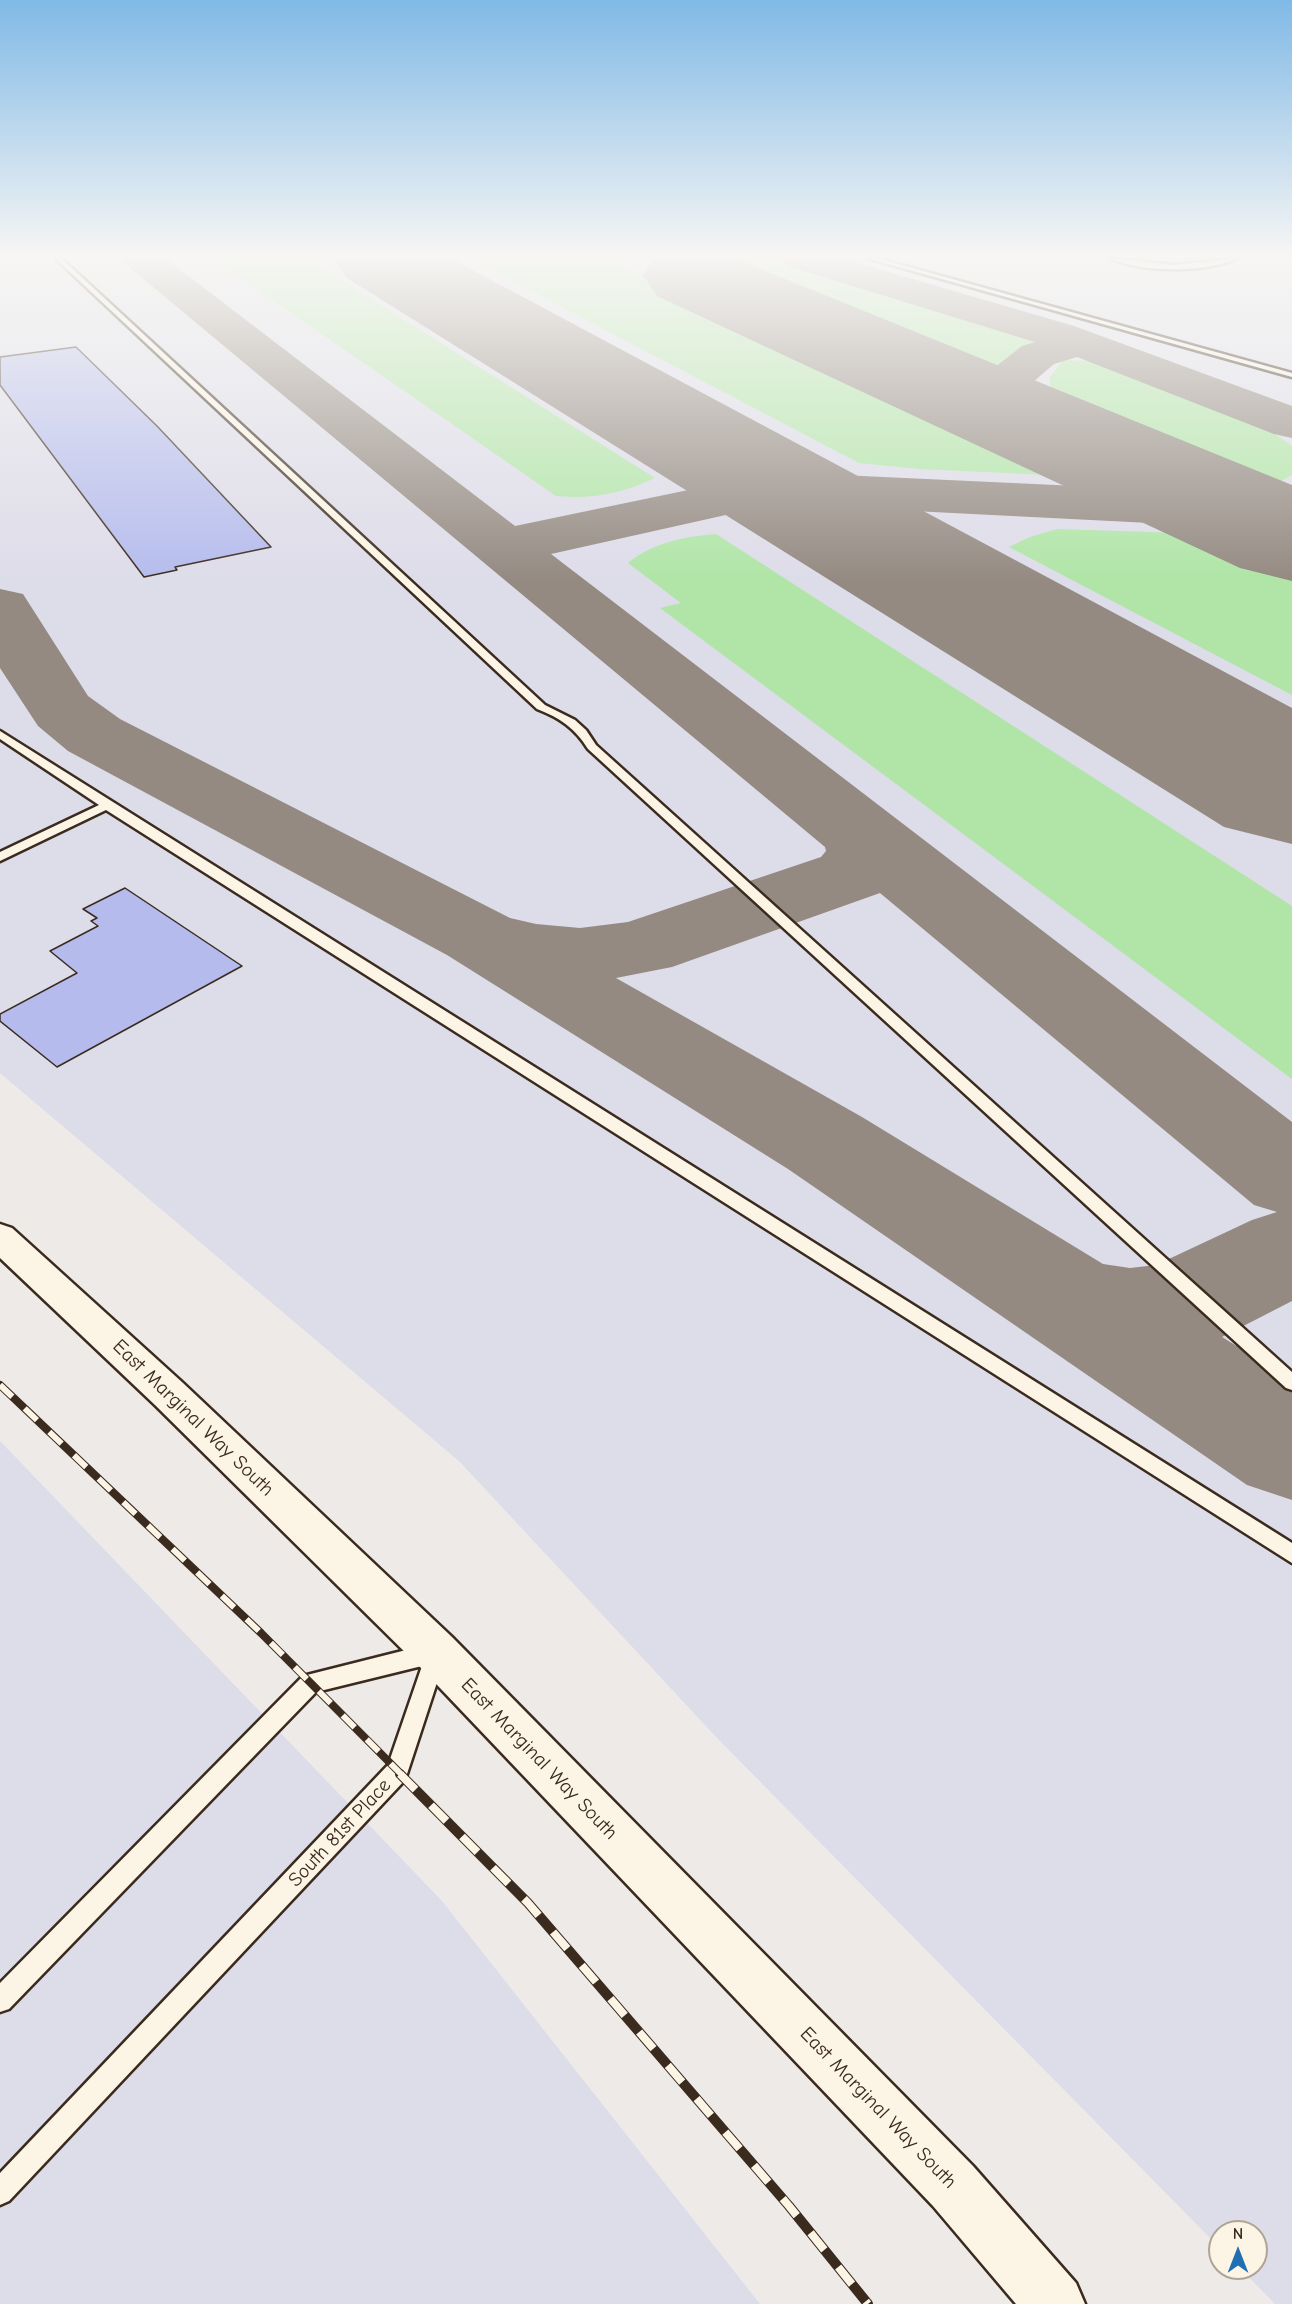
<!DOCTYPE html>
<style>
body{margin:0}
#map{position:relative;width:1292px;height:2304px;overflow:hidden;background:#eeeae7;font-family:"Comic Neue",sans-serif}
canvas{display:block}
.north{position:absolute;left:1208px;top:2220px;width:60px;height:60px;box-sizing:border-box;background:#fcf5e5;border:2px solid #afa495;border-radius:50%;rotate:0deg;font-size:16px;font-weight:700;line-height:24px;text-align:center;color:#3b2a1e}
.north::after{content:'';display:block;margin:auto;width:21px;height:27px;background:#1f6fb2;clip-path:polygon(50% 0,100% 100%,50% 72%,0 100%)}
</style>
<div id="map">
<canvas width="1292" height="2304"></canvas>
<div class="north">N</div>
</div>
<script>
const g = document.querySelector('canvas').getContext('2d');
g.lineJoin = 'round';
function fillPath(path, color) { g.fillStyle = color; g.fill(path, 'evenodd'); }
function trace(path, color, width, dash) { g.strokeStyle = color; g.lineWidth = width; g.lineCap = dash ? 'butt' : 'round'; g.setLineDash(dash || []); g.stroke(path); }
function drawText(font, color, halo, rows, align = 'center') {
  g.font = font + ' "Comic Neue",sans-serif'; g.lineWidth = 4.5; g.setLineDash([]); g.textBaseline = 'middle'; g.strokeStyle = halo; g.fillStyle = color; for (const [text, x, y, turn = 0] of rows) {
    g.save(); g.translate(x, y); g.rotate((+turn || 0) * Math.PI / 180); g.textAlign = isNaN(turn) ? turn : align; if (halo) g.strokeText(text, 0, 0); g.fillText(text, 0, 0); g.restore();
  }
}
const built = new Path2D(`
 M0 258H1292V2304H1275L1240 2268H1256V2232H1220V2248L718 1739 460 1462 0 1073Z
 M0 1441 442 1901 760 2304H0Z`);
const green = new Path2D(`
 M212 258H306L655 478C622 493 592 500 556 496Z
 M468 258H605L1090 477 920 469 859 463Z
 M711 258H781L809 269 1005 325 1029 334 1036 346C1015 362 1007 369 980 370Z
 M1063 360 1097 361 1266 428 1292 446V475L1281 481H1244L1064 407 1051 392 1050 377Z
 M1057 529 1214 534 1292 569V695L1009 547 1030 537Z
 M716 534 1292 906V1079L660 608 681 603 628 563C654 542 684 537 716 534Z`);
const taxiway = new Path2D(`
 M122 258H165L515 526 775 472 1229 493 1292 490V524L1229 527 775 504 551 554 1292 1122V1301L1222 1337 1292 1380V1500L1247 1485 788 1169 447 955 68 751 38 726 0 668V589L23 594 88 696 120 719 510 918 536 924 580 928 628 922 821 857 826 851 825 847 128 266ZM880 893 1254 1205 1277 1212 1252 1220 1156 1265 1130 1268 1103 1264 862 1117 616 978 672 967Z
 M781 258H841L1074 326 1292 406V438L1274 434 1077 357 1054 364 1026 388 985 406 968 410 951 406 944 396 951 386 994 368 1022 346 1035 342 787 266Z`);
const runway = new Path2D(`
 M333 258H450L1292 708V844L1224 827 347 278Z
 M654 258H734L1292 485V581L1240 568 657 296 643 275Z`);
const building = new Path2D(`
 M76 347 157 426 271 547 175 567 177 570 144 577 0 385V357Z
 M125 888 242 966 57 1067 0 1021V1014L77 973 50 951 98 926 91 921 97 918 83 909Z`);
const lane = new Path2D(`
 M55 258H61L545 705 575 720 586 730 596 745 1292 1372V1390L1286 1388 588 749C575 728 560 718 537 709Z
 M867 258H876L1292 373V377Z
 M1110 258 1174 265 1238 258C1206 273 1142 273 1110 258Z
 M0 731 1292 1543V1563L106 810 0 861V852L99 805 0 739Z
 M430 1644 442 1651 445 1658 405 1780 9 2201 0 2205V2173L388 1765 422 1666 316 1692 9 2009 0 2012V1983L303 1676Z`);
const primary = new Path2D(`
 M0 1224 12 1228 183 1383 452 1637 973 2166 1076 2283 1085 2304H1016L933 2206 420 1667 155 1405 0 1258Z`);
const railFar1 = new Path2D(`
 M0 1385 261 1633 402 1775`);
const rail = new Path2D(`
 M400 1774 528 1903 789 2206 868 2304`);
const nearStreetnames = [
 ["East Marginal Way South",193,1418,44],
 ["East Marginal Way South",539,1759,46],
 ["South 81st Place",340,1833,-47],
 ["East Marginal Way South",878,2108,46]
];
fillPath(built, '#dddce9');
fillPath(green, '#b0e5a7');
fillPath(taxiway, '#948a82');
fillPath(runway, '#948a82');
fillPath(building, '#b5bced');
trace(building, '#3b2a1e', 1.5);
trace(lane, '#3b2a1e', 5);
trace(primary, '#3b2a1e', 5);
fillPath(lane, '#fcf5e5');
fillPath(primary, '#fcf5e5');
trace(railFar1, '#3b2a1e', 8);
trace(rail, '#3b2a1e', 10);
trace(railFar1, '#fcf5e5', 6, [17]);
trace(rail, '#fcf5e5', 8, [22]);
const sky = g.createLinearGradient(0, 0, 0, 581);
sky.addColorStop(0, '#80b9e6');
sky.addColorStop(0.44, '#f7f6f4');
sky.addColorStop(1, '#f7f6f400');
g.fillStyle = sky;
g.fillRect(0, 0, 1292, 581);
drawText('20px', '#3b2a1e', '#fcf5e5', nearStreetnames);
</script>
